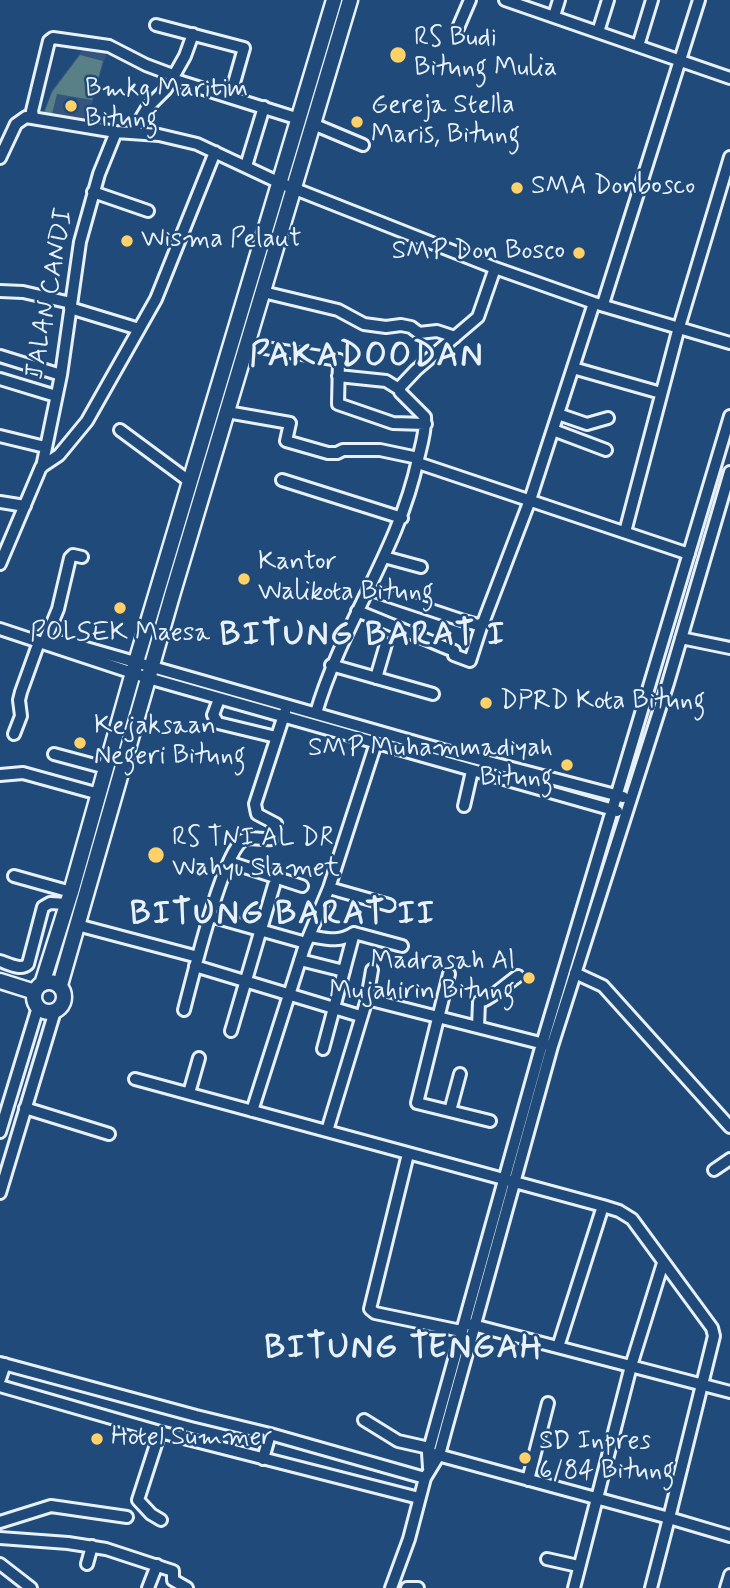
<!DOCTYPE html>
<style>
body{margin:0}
canvas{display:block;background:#1f4a7a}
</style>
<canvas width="730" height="1588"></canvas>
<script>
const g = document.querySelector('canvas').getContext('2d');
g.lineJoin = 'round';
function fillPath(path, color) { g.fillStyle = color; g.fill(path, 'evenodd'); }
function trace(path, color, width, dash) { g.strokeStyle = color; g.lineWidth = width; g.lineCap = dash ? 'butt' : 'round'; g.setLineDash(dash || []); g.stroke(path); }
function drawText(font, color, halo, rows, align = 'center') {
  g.font = font + ' Mynerve,sans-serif'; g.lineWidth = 5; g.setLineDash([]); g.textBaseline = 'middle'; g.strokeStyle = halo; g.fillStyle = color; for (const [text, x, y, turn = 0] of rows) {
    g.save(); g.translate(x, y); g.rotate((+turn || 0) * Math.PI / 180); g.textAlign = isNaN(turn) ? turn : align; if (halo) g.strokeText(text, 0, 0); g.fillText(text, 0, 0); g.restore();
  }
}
const built = new Path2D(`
 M84 48 107 51 86 125 42 116 52 90ZM103 61 92 99 56 94Z`);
const green = new Path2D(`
 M80 55 103 61 92 100 57 94 51 118 43 116 52 92Z`);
const minor = new Path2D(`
 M505 0 730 78
 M554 16 559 0
 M156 25 244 48 230 97
 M458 28 470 0
 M598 32 608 0
 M638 46 652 0
 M33 116 32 111 49 41 53 38 109 46 146 65 170 74 172 79 299 119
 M313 124 363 145
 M132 133 147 108 166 89 172 79 185 56 193 34
 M0 158 16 124 26 117 116 132 159 135 197 144 280 183 495 268 594 303 730 343
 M246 166 264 107
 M93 192 148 211
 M0 291 23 292 71 303
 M263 292 338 310 364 324 386 327 401 325 411 327 419 333 437 331 455 337
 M603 304 699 0
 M70 308 139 329
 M247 345 339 360 338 404 393 423 426 424
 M0 356 61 375
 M573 368 661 393
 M338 376 386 381 399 389
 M0 379 56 396
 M227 412 290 423 286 441 328 453H337L343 450H380L418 458
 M558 414 587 424 608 418
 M120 430 189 481
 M553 430 606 450
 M0 436 45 447
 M418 463 689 554
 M42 467 61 375 80 242 99 174 116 132
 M282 480 402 518
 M0 502 25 506
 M625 532 679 327 730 157
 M384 557 421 567
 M0 564 41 467 59 455 87 421 156 299 215 152
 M368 589 464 621 478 625 483 623 530 500 594 303
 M357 611C390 624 422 638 454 651V655L470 661 482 624
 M0 629 148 678 617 811
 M681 638 730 648
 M44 643 58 609 70 558 73 555 82 557
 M46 643 57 641 79 646 443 750 623 797
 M331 665 433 694
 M376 678 386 644
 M219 699 213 715 218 723 276 737
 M316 713C342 624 399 550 418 459 421 446 426 431 425 417L400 392V387L416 370 478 317 495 268
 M14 734 21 716 19 700 21 692 39 642
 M54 754 106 768
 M0 775 23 773 99 794
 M464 806 472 771
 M229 862 302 886
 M14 876 71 892
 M329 888 389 905
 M210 916 306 943
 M77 925 198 957
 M310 936C327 939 339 943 354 933L402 946
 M300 960 344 971
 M0 961C9 964 21 971 28 964L43 907 50 903 67 904
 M195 966 357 1015
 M575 973 603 986 730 1127
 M449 974 417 1103 490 1121
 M367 999 372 970
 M184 1010C192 980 222 854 243 840 250 836 263 840 271 839L273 837 276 824 257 814 255 804 285 712
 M478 1027 479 1002C489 1001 507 983 518 976
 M231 1031 274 885
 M323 1049 354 933
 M135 1079 603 1206 619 1211 632 1219 712 1328 714 1336 669 1518 730 1536
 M189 1093 199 1058
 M25 1108 109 1134
 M252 1111 304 948 329 888 376 743
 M450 1111 460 1074
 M327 1131 367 999 548 1045
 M0 1132 38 1007
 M408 1154 370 1309 375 1313 461 1331
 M714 1170 730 1159
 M0 1193 55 1011
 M469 1324 730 1392
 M558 1347 603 1206
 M0 1363 196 1416 270 1434 425 1478
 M0 1379 5 1364
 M0 1386 160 1432 419 1498
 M364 1420 398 1441 429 1448
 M160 1432 138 1500 151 1514 161 1520
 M434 1454 669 1518 651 1588
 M263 1459 270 1434
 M429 1468 428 1453 542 1044 730 416
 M528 1480 548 1403
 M0 1522 51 1506 127 1517
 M0 1538 68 1543 106 1549 173 1571V1580L187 1588
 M547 1559 578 1566
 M0 1564 31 1588
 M87 1564 92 1546
 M148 1588 157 1565
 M391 1588 409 1539 425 1478 439 1455 446 1429 552 1046 668 683 730 472
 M407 1588H418
 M574 1588 631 1366 663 1263
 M726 1588 730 1575`);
const highway = new Path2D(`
 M0 981 35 992
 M34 997a15 15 0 1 1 30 0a15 15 0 1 1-30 0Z
 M42 984 71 892 136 662 334 0
 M60 985 173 592 350 0`);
const markers = [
 [398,55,9,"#ffd166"],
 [71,106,7,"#ffd166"],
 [357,122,7,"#ffd166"],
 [517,188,7,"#ffd166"],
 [127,241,7,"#ffd166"],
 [579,253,7,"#ffd166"],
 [244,579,7,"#ffd166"],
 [120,608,7,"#ffd166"],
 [486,703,7,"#ffd166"],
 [80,743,7,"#ffd166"],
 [567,765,7,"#ffd166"],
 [156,855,9,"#ffd166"],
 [529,978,7,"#ffd166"],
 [97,1439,7,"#ffd166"],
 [525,1458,7,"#ffd166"]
];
const poiNames = [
 ["RS Budi",414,40],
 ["Bitung Mulia",414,70],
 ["Bmkg Maritim",85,91],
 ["Bitung",85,121],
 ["Gereja Stella",371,107],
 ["Maris, Bitung",371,137],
 ["SMA Donbosco",531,188],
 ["Wisma Pelaut",141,241],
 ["SMP Don Bosco",565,253,"right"],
 ["Kantor",258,564],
 ["Walikota Bitung",258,594],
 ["POLSEK Maesa",120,635,"center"],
 ["DPRD Kota Bitung",500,703],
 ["Kejaksaan",94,728],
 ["Negeri Bitung",94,758],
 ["SMP Muhammadiyah",553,750,"right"],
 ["Bitung",553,780,"right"],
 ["RS TNI AL DR",172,840],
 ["Wahyu Slamet",172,870],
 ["Madrasah Al",515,963,"right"],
 ["Mujahirin Bitung",515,993,"right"],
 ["Hotel Summer",111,1439],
 ["SD Inpres",539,1443],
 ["6/84 Bitung",539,1473]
];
const streetNames = [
 ["JALAN CANDI",51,294,-80]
];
const districtNames = [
 ["PAKADOODAN",367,358],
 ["BITUNG BARAT I",363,637],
 ["BITUNG BARAT II",283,916],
 ["BITUNG TENGAH",404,1350]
];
fillPath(built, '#35557f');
fillPath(green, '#598086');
trace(minor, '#e8f1f8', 16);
trace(highway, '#e8f1f8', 19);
trace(minor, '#1f4a7a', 10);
trace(highway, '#1f4a7a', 14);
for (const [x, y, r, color] of markers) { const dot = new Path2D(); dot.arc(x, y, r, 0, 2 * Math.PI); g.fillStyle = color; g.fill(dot); trace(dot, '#1f4a7a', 2.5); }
drawText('26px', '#e8f1f8', '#1f4a7a', poiNames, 'left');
drawText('26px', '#e8f1f8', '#1f4a7a', streetNames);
g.letterSpacing = '2px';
drawText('bold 33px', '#e8f1f8', '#1f4a7a', districtNames);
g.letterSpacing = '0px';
</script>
